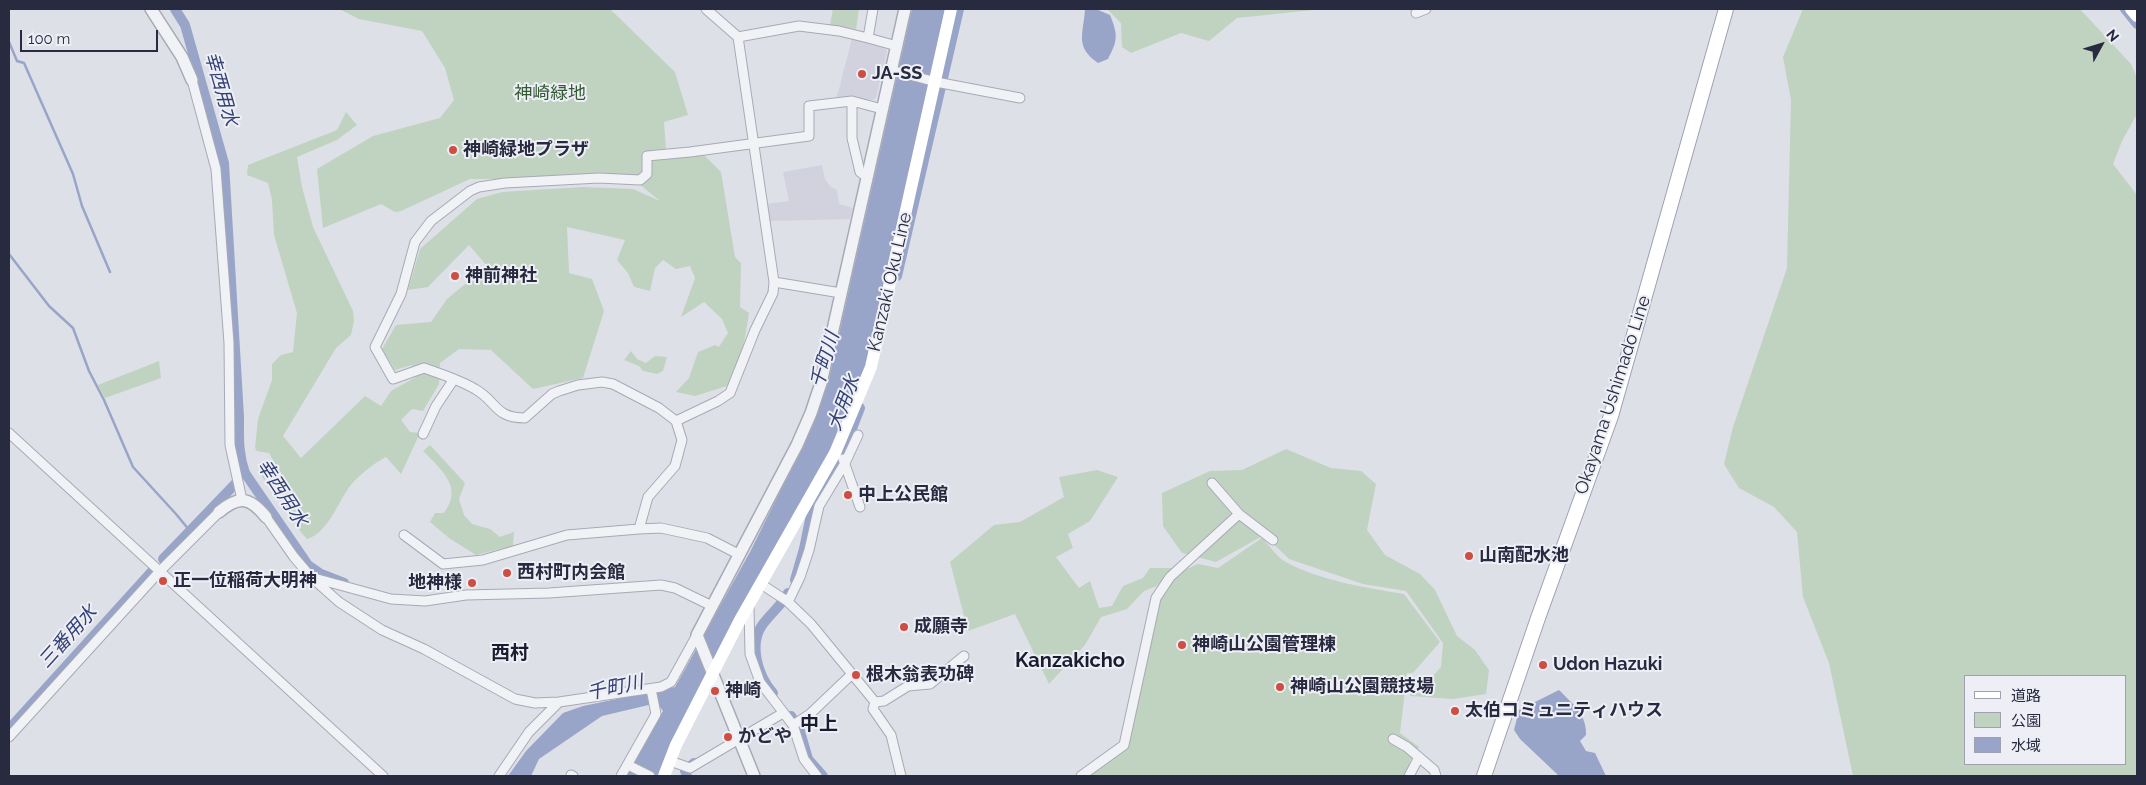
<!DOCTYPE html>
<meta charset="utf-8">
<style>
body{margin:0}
#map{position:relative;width:2146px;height:785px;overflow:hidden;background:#dee0e8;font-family:Raleway,"Noto Sans JP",sans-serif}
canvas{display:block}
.frame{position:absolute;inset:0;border:10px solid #282b3f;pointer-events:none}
.legend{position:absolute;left:1964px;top:675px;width:162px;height:90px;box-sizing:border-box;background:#eeeff6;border:1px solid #9fa1ad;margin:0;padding:6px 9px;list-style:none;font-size:15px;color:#282b3f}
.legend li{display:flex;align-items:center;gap:10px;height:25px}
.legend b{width:25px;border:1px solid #9fa1ad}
.north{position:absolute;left:2076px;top:20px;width:50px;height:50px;-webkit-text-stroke:4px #eeeff6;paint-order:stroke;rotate:51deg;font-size:14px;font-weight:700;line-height:20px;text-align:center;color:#282b3f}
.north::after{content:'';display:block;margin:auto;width:18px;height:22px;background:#282b3f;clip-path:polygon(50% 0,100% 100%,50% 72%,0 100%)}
.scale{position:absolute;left:20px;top:30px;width:138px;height:22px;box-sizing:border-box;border:2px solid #282b3f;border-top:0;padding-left:6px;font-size:15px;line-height:18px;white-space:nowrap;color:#282b3f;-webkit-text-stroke:4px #eeeff6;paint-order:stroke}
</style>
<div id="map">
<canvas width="2146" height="785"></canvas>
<div class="frame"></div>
<ul class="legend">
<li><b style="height:6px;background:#fff"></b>道路</li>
<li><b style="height:14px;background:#c0d2c0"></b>公園</li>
<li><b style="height:14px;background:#99a5c8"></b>水域</li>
</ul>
<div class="north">N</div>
<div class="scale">100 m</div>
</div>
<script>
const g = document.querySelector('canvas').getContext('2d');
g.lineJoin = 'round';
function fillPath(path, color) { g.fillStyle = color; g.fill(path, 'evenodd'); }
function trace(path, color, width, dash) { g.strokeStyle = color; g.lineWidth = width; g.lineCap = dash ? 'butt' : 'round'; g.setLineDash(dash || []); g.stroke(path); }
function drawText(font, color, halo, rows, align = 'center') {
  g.font = font + ' Raleway,"Noto Sans JP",sans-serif'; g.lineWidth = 4; g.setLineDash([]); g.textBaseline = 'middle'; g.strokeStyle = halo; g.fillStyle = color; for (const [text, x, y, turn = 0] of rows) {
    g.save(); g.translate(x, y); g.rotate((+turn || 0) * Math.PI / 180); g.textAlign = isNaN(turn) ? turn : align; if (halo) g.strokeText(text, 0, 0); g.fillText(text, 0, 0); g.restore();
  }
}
const built = new Path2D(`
 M852 38 884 47 887 51 876 98 873 100 837 97Z
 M822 165 825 179 831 187 837 190 839 204 853 208 850 219 770 221 766 204 789 201 783 172Z`);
const green = new Path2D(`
 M339 9H610L675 72 688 115 664 122 666 150 703 154 721 172 735 257 741 263 740 307 749 313 742 355 727 386 695 396 676 392 689 378 698 352 715 345 719 347 728 333 722 319 704 302 681 317 695 278 690 266 676 269 663 260 655 268 650 291 634 287 628 273 617 260 625 240 567 227 569 273 592 279 604 311 583 378 533 389 491 350 459 349 440 363 439 384 423 411 412 409 401 420 410 432 420 433 401 474 386 457C373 464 360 474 350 486 338 502 328 533 307 539 297 529 287 510 282 496 279 489 280 480 275 473L264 480 262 476 274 462 269 453 257 451 255 448 258 419 272 380V364L281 355 293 352 297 313 274 235 272 200 268 183 247 175 248 165 337 130 346 112 357 125 337 140 297 157 302 187 313 227 353 311 354 321 351 335 336 348 283 436 301 458 365 396 381 406 391 391 416 377 412 365 395 370 382 349 396 325 431 322 447 299 487 266 469 245 428 287 408 290 420 249 477 199 502 192 583 187 633 189 660 201 633 179H470L401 211 395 212 381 204 323 228 317 169 373 136 440 118 454 100 445 68 422 31 359 19Z
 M833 9H859L856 29 830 25Z
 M1107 9H1323L1237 18 1209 41 1181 33 1131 53 1122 47 1121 23Z
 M1803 9H2080L2131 64 2137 78V114L2122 141 2113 164 2137 195V776H1853L1829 663 1803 597 1797 532 1774 507 1739 488 1724 464 1733 427 1787 268 1791 100 1783 57ZM1965 676H2125V764H1965Z
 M631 351 637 359 646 363 655 356 667 357 663 371 657 374 643 371 639 366 624 360Z
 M159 361 161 378 105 398 98 385Z
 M430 445 465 483 459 499 464 515 472 524 490 529 500 537 514 532 513 546 476 555 449 538 430 522 435 513H444C464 486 440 469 423 451Z
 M1286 449 1331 468 1361 471 1376 484 1367 530 1385 555 1420 574 1435 590 1457 636 1475 650 1489 670 1486 694 1453 699 1410 696 1414 678 1432 677 1441 667 1443 643 1406 591 1363 584 1289 559 1264 535 1216 562 1182 553 1163 526 1162 493 1210 471 1242 470Z
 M1097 470 1118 477 1090 521 1068 534 1073 548 1056 557 1079 588 1090 581 1099 608 1112 606 1123 586 1143 578 1150 568H1173L1157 586 1144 591 1127 609 1101 617 1085 645 1049 684 1015 614 968 631 950 562 994 525 1020 522 1064 497 1059 477Z
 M1262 538C1269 545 1276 556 1284 561 1317 580 1367 588 1404 594L1440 642 1413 673H1407L1400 733 1419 747 1410 761 1406 776H1087L1126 746 1137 692 1151 644 1155 615 1163 593 1180 572 1198 564 1218 568Z`);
const water = new Path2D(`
 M912 9H945L869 361 834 446 659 776H625L663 711 657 703 602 716 539 759 531 776H508L526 751 563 713 583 706 675 687 750 552 813 425 828 383Z
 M1096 9 1110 15C1118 35 1118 40 1108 59L1098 63C1075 47 1083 35 1085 10Z
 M1559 690C1573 704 1587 715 1586 735L1580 741 1586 751 1595 753 1606 776H1559L1520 739 1514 730 1519 710Z`);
const stream = new Path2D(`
 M9 42 17 61 24 63 73 174 82 206 110 272
 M9 254 49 306 73 328 89 371 104 400 133 467 176 514 190 531`);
const canal = new Path2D(`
 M175 9 185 25 224 163 239 417C239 437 238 454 245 473L308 565 321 574 344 583
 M2125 9 2137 24
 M897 276 959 9
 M163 559 238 481
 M795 580 804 549 813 505 841 457 860 408
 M773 693C758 676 748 644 763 624 771 613 782 605 788 593
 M791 716 799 728 808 759 823 776
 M9 729 154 569
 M687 776 685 771 694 763`);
const minor = new Path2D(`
 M706 9 738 37
 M1416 13 1426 9
 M868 38 897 46
 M891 70 936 82 1020 98
 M192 80 216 169 229 343 230 445 242 500
 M852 101V138L860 172 867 177
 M774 282 841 293
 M676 421 718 401 730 393 755 330 773 293 774 282 738 37 799 26 839 31 868 38 873 9
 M9 433 383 776
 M423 434 436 406 454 379
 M843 459 860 507
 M1212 483 1239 514 1273 540
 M266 517 294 557 311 577 339 602 382 630 424 649 515 699 535 703 559 702 661 687 671 682 697 635
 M639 529 648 497 675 466 682 440 676 421 659 408 613 384 602 382 578 385 559 391 552 394 525 418C494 418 497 401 475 389 460 380 441 374 424 368L393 379 375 347 401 294 415 242 431 221 470 191 479 187 505 183 599 178 640 180 647 174V156L690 152 809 136V106L852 101 882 109
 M404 535 443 564 483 560 567 535 639 529 661 528 707 538 740 555
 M314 578 391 599 425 601 466 595 549 593 661 585 675 588 712 606
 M761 584 787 601 811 624 875 702 873 709 891 735 901 776
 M788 602 800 577 809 550 819 506 845 463 858 435
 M749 606 750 654 760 682 793 725 804 759 817 776
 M875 702 884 701 908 686 930 684 964 656
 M793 725 810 714 852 674
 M9 737 160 571 219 512
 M1393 739 1407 747 1434 770 1436 776
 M670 761 690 768 783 713
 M628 765 650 776
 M571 775 573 776
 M499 776 529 732 559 702
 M621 776 656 714 651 689
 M1081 776 1124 745 1156 598 1170 577 1239 514
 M1409 776 1419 757`);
const tertiary = new Path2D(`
 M151 9 182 57 192 80
 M219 512C239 495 250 497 266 517
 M754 776 697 635 797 445 811 413 821 383 905 9`);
const secondary = new Path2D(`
 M2131 9 2137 16
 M664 776 676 745 740 620 835 453 871 367 951 9`);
const primary = new Path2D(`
 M1484 776 1538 618 1611 416 1726 9`);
const markers = [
 [862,74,5,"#ce4e42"],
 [453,150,5,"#ce4e42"],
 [455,276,5,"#ce4e42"],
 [848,495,5,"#ce4e42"],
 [1469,556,5,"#ce4e42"],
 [507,573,5,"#ce4e42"],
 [163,581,5,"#ce4e42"],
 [472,583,5,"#ce4e42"],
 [904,627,5,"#ce4e42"],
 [1182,645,5,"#ce4e42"],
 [1543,665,5,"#ce4e42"],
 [856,675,5,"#ce4e42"],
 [1280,687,5,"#ce4e42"],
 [715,691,5,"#ce4e42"],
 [1455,711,5,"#ce4e42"],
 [728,737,5,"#ce4e42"]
];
const poiNames = [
 ["JA-SS",872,74],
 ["神崎緑地プラザ",463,150],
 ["神前神社",465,276],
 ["中上公民館",858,495],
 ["山南配水池",1479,556],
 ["西村町内会館",517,573],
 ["正一位稲荷大明神",173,581],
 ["地神様",462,583,"right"],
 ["成願寺",914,627],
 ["神崎山公園管理棟",1192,645],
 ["Udon Hazuki",1553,665],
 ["根木翁表功碑",866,675],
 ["神崎山公園競技場",1290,687],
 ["神崎",725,691],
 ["太伯コミュニティハウス",1465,711],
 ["かどや",738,737]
];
const parkNames = [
 ["神崎緑地",550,94]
];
const streetNames = [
 ["Kanzaki Oku Line",890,282,-77],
 ["Okayama Ushimado Line",1613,395,-72]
];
const waterNames = [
 ["幸西用水",221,89,74],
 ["千町川",825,360,-73],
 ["大用水",844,403,-69],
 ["幸西用水",282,493,57],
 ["三番用水",68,637,-48],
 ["千町川",615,688,-12]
];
const neighbourhoodNames = [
 ["西村",510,653],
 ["中上",819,724]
];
const quarterNames = [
 ["Kanzakicho",1070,661]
];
fillPath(built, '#d1d2dd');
fillPath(green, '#c0d2c0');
fillPath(water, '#99a5c8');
trace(stream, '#99a5c8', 2.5);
trace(canal, '#99a5c8', 10);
trace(minor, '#a7aab5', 11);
trace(tertiary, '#a7aab5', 14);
trace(primary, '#9ea1b4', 16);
trace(minor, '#f1f2f6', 9);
trace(tertiary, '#f1f2f6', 11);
trace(secondary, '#fff', 12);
trace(primary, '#fff', 14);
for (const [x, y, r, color] of markers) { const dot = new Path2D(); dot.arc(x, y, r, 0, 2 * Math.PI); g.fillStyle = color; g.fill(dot); trace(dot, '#eeeff6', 2); }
drawText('bold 18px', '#282b3f', '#eeeff6', poiNames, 'left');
drawText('18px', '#355b36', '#eeeff6', parkNames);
drawText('18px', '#282b3f', '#eeeff6', streetNames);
drawText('italic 19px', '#324073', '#eeeff6', waterNames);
drawText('bold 19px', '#1a1c30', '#eeeff6', neighbourhoodNames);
drawText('bold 20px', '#1a1c30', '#eeeff6', quarterNames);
</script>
